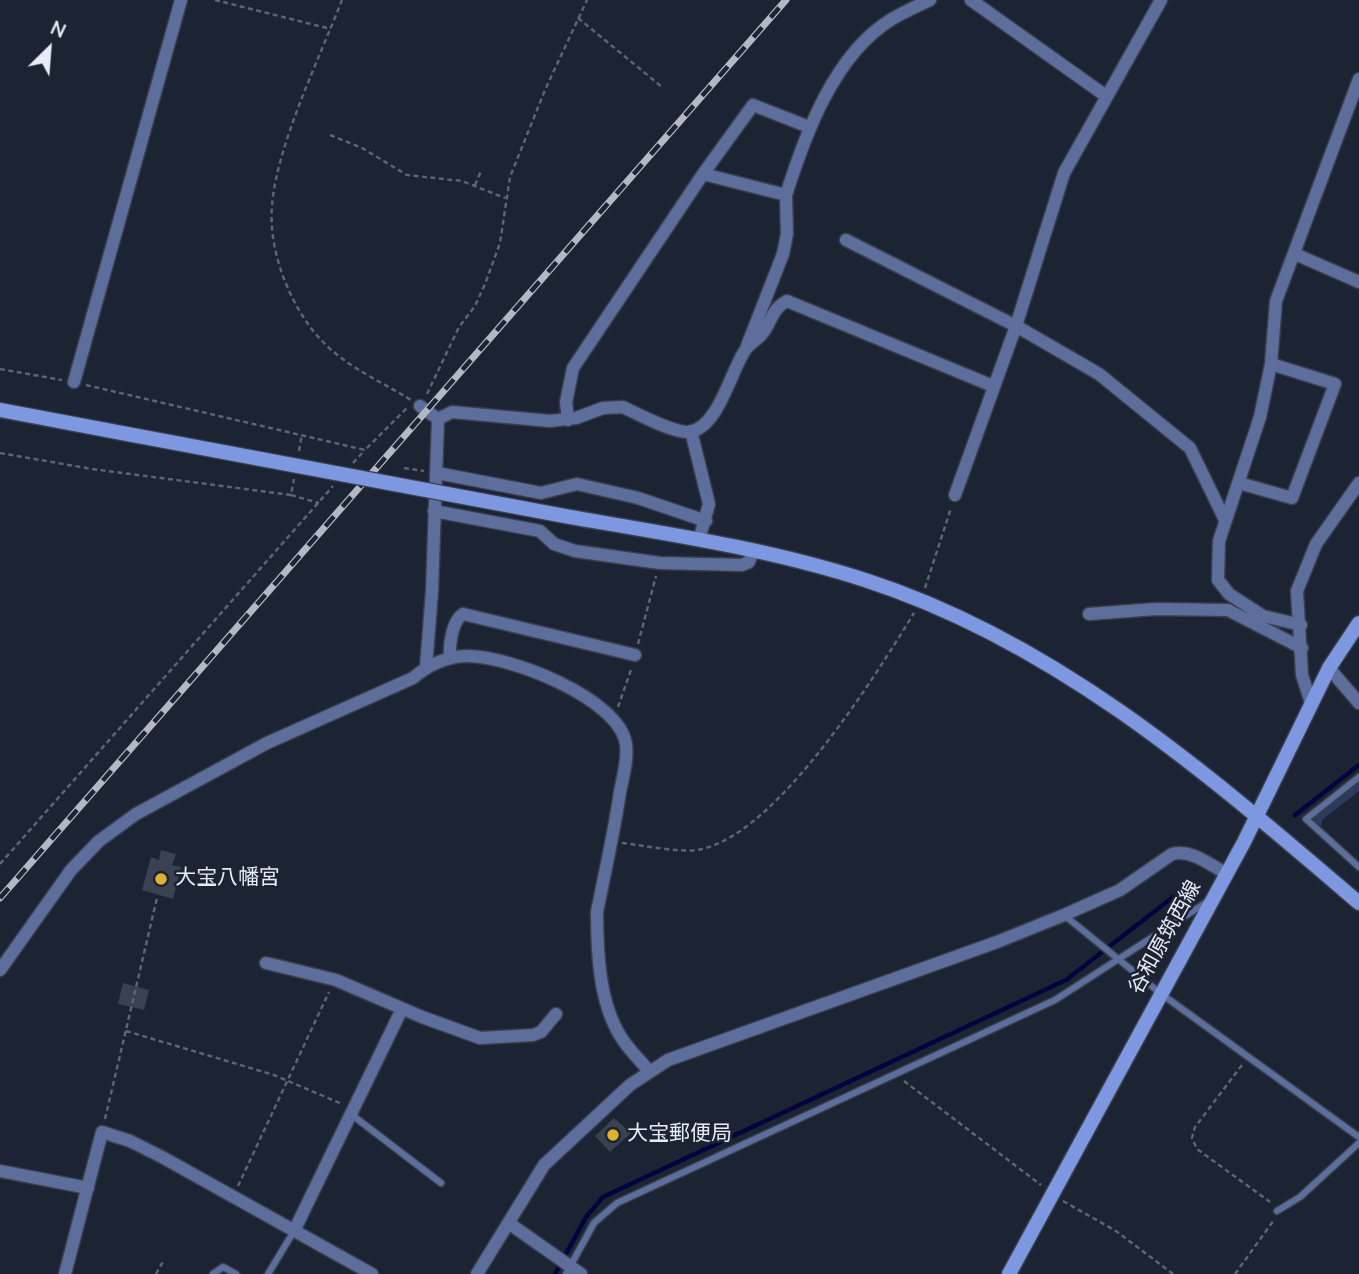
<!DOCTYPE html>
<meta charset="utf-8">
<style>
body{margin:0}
#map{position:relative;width:1359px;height:1274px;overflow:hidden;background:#1c2333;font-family:"Nunito Sans",sans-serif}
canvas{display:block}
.north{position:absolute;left:14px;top:14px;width:70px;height:70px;-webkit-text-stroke:5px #1c2333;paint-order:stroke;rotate:25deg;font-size:19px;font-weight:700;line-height:28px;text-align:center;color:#e6ebf6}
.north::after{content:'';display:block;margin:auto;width:24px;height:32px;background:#e6ebf6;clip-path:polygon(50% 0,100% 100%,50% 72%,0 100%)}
</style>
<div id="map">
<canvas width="1359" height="1274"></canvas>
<div class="north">N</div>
</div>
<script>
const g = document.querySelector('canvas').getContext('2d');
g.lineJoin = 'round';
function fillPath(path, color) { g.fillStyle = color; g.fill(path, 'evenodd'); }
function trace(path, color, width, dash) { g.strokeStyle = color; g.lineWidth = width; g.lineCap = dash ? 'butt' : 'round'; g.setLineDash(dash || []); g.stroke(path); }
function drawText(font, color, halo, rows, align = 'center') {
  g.font = font + ' "Nunito Sans","Noto Sans JP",sans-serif'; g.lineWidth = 5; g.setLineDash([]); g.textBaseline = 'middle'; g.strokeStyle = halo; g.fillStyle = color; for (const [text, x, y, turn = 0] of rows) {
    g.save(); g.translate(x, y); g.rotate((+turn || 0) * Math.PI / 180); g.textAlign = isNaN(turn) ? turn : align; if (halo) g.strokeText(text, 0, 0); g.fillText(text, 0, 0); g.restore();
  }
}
const green = new Path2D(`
 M1359 781V791L1322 820 1321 827 1314 821 1313 817Z`);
const stream = new Path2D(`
 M1295 815 1359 765
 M555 1274 586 1217 603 1197 1066 980 1173 897`);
const building = new Path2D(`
 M161 850 176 854 172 865 181 867 173 899 142 890 151 857 159 860Z
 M123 983 149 990 144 1010 118 1004Z
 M614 1118 631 1133 610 1152 595 1136Z`);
const path = new Path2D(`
 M215 0 331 29
 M342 0C320 57 276 147 272 206 268 252 291 309 323 342 347 367 382 382 411 400
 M578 18 662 87
 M330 135 362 148 407 175 462 181 505 198
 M475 185 481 171
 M0 369 62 380
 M86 385 365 450 408 407
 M427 394 459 327 475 306 485 284 500 243 510 177 545 90 587 0
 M299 451 302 434
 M0 453 92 469 291 495 294 479
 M353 463 365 450
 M404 468 424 471
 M291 495 319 503
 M925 588 951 508
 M638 644 656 576
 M618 707 632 667
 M622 843C644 845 682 854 702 849 778 832 874 678 914 613
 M0 864 333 486
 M126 1031 274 1075 342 1104
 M1242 1065 1195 1127 1192 1138 1197 1149 1270 1202
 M904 1081 1041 1185
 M105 1119 157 898
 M238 1186 329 992
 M1063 1201 1116 1231 1173 1274
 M156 1274 164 1260
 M1235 1274 1274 1220`);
const lane = new Path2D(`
 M1359 777 1306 819 1359 867
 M1064 915 1160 993 1359 1137
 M352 1115 441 1183
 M1277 1211 1300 1197 1359 1143
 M213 1274 223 1267 236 1274
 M268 1274 294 1231
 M566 1274 594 1223 617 1203 1055 1000 1207 902`);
const street = new Path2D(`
 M971 0 1106 96
 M703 174 753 105 809 127
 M786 195C805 135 834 54 892 19 904 12 917 6 930 0
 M846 240 1016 326 1099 374 1190 448 1225 520
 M1295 254 1359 282
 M74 382 181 0
 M420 406 438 419
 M438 419 452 412 550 421 576 418 603 408 623 407C638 414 673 433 689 432 719 428 731 369 746 349 750 343 757 340 762 334 772 322 771 309 787 301L993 386
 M568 420 566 402 573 368 703 174 786 195 787 234 783 254 747 346
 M691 431 709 504 699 540
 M437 473 541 493 577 484 638 498 706 521
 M1239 483 1292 498 1335 384 1271 364
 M955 495 1016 326 1064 173 1161 0
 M434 511 540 531 554 544 575 551 660 563 742 565 749 562 753 551
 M1089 614 1156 609 1228 610 1302 648
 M1301 625 1263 616 1229 594 1218 580 1219 541 1260 417 1271 364 1276 301 1359 79
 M450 658C449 645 452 621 463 614L635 655
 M426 667 432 591 438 419
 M1329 668 1359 703
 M1311 703 1302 675 1297 591 1316 544 1359 483
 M266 963 336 980 422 1017 480 1038 533 1035 541 1032 556 1014
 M0 970 71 870 99 841 136 814 267 743 413 678C428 665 446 657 466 656 508 655 619 698 626 744 628 760 623 777 620 792 614 833 605 872 597 912 597 951 599 1003 621 1037 628 1049 640 1060 649 1071
 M0 1171 88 1188
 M510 1224 581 1274
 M294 1231 402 1009
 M65 1274 102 1132 130 1141 162 1157 372 1274
 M477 1274 544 1165 630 1085 668 1060 997 942 1064 915 1120 890 1172 854C1191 849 1209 864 1225 873`);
const secondary = new Path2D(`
 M0 410 122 433
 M570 517C669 534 769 549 865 580 1057 642 1209 775 1359 903
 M1009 1274 1244 842 1329 668 1359 623`);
const rail = new Path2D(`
 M0 898 786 0`);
const secondaryBridge = new Path2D(`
 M122 433 570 517`);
const markers = [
 [161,879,7,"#deb133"],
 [613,1135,7,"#deb133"]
];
const poiNames = [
 ["大宝八幡宮",175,879],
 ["大宝郵便局",627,1135]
];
const streetNames = [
 ["谷和原筑西線",1166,938,-61]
];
fillPath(green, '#2c3a5f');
trace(stream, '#03033d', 4.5);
fillPath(building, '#394153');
trace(lane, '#383f4e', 9);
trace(street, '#383f4e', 15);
trace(secondary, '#383f4e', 17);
trace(path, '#5d6472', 2.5, [5, 3.5]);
trace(lane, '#5d6e9c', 6);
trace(street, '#5d6e9c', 12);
trace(secondary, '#7d98e1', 14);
trace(rail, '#b2b8c4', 7);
trace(rail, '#1c2333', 4.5, [13]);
trace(secondaryBridge, '#383f4e', 17, []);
trace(secondaryBridge, '#7d98e1', 14);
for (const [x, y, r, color] of markers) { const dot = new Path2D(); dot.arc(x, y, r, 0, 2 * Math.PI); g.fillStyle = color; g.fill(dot); trace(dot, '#1c2333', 2.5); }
drawText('21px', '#e6ebf6', '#1c2333', poiNames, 'left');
drawText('21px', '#e6ebf6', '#1c2333', streetNames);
</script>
